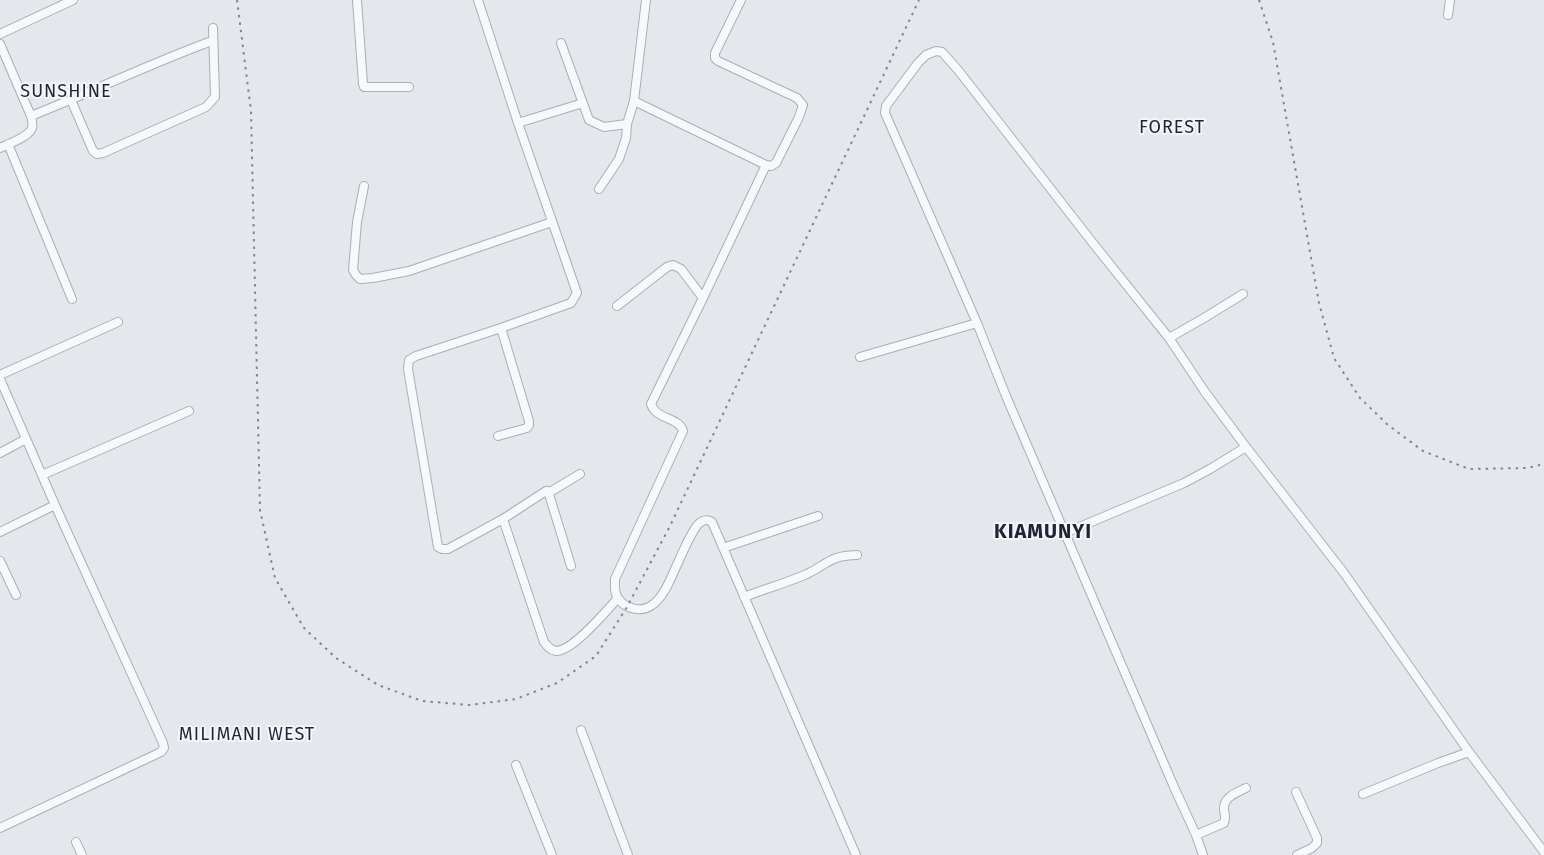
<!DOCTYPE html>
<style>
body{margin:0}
canvas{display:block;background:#e4e7ec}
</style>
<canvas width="1544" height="855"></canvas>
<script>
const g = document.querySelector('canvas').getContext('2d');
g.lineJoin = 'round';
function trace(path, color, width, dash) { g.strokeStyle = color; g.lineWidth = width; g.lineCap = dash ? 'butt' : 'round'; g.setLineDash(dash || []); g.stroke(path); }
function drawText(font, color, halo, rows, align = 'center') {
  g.font = font + ' "Fira Sans",sans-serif'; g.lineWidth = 4; g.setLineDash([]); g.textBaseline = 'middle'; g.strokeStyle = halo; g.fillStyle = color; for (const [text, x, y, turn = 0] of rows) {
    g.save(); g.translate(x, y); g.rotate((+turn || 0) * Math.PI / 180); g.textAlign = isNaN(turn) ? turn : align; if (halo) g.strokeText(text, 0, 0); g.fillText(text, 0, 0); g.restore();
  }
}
const street = new Path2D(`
 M357 0 363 84 364 87H409
 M478 0 518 123 577 293 571 303 501 328 416 356 409 360 408 369 438 547 442 549H448L503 519 546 491H548L571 566
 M741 0 715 53V58L718 61 797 98 803 105 799 117 776 163 771 166 766 165
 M1448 15 1450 0
 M0 34 73 0
 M561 43 589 120 604 127 627 124
 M0 44 31 116C32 120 33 125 32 128 29 137 8 144 0 148
 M71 100 93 151 97 154 103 153 206 107 215 97 213 28
 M634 101 766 165 703 298 651 404C655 419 679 417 683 431L615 579C615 586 614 593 618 598 625 609 642 613 652 605 657 602 662 595 665 590 673 577 691 527 701 522 705 519 708 520 712 522L856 855
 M31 116C92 92 151 63 212 41
 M518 123 583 103
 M8 144 72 299
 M364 186 357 222 353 270 356 275 360 279 373 278 409 271 552 222
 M599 189 619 159 626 138 627 124 634 101 646 0
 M617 306 667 267 673 265 681 269 703 298
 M1169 338 1204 318 1243 294
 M860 357 977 323
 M0 375 118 322
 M0 379 55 505 163 743 164 748 161 752 0 828
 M498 436 527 428 529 425V421L501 328
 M0 453 26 439
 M42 475 189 411
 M550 492 580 474
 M503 519 544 642C547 646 550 650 556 651 573 651 606 611 618 598
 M0 532 55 505
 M1065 533 1184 483 1210 469 1246 447
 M723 548 818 516
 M0 561 16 595
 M744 597C765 589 786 583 807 574 829 563 829 556 857 555
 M581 730 628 855
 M516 765 552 855
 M1296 792 1317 838V843L1312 848 1297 855
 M1363 794 1438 763 1469 752
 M1196 835 1224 823C1226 818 1225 815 1224 810 1223 797 1236 793 1246 788
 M76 842 82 855
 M1203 855 1196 835 1174 787 1006 396 977 323 885 113 886 106 918 63 926 55 936 51 942 52 958 70 1096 247 1169 338 1205 392 1246 447 1344 573 1469 752 1544 852`);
const rail = new Path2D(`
 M237 0 251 111 260 510 275 578 304 628 336 658 378 685 422 701 470 705 516 699 557 683 596 656 627 607 670 526 919 0
 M1259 0 1273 42 1319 303 1334 358 1360 398 1388 425 1423 451 1469 469 1527 468 1544 464`);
const quarterNames = [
 ["SUNSHINE",66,92],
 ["FOREST",1172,128],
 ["MILIMANI WEST",247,735]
];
const districtNames = [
 ["KIAMUNYI",1043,532]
];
trace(street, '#a9aeb7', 10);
trace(street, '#f7f8fa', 8);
trace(rail, '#7d8696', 2, [2.5, 5]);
g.letterSpacing = '1px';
drawText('18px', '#1d2536', '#f4f6f9', quarterNames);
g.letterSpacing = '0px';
g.letterSpacing = '1px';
drawText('bold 20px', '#1d2536', '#f4f6f9', districtNames);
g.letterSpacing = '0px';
</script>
